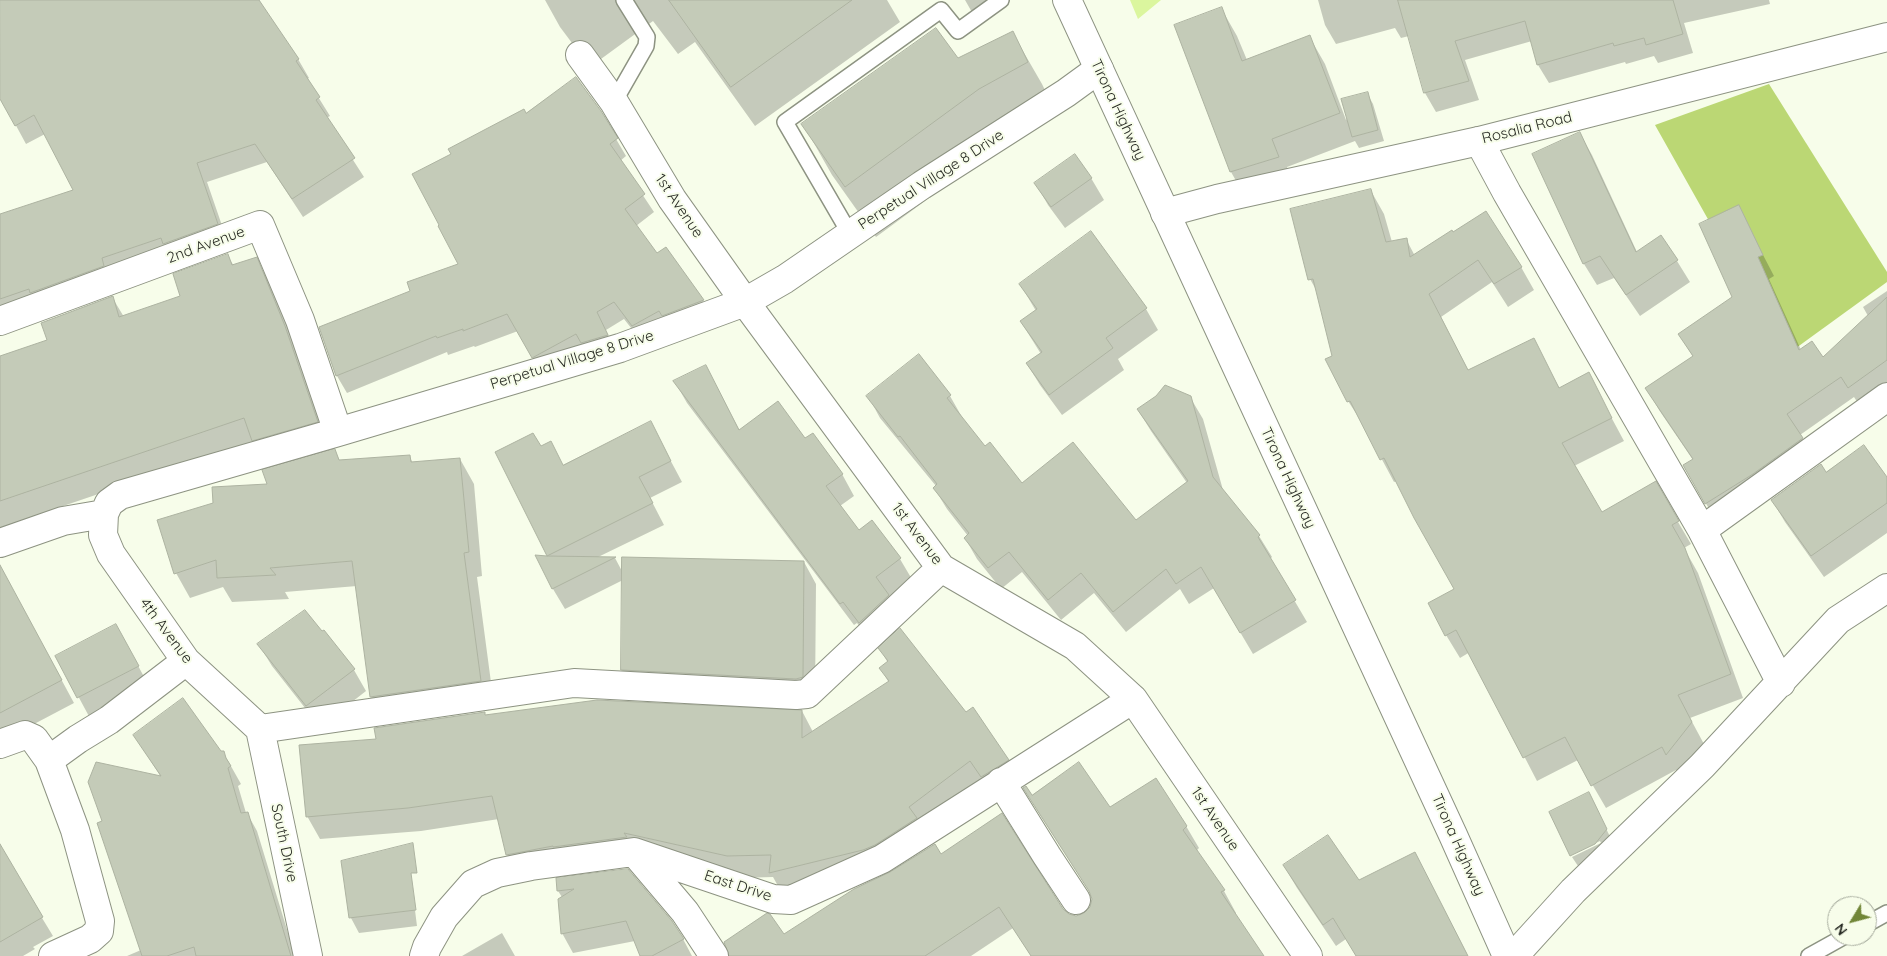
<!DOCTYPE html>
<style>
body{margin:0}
#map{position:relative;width:1887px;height:956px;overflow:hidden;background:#f7fdea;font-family:Quicksand,sans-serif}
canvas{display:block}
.north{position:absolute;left:1827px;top:896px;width:50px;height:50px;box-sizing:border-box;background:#f7fdea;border:1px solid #a4a99b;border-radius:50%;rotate:233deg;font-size:14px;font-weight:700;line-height:20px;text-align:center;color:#282b24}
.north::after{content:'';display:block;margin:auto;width:18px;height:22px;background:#718637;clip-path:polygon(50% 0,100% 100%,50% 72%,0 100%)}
</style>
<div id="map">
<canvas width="1887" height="956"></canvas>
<div class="north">N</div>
</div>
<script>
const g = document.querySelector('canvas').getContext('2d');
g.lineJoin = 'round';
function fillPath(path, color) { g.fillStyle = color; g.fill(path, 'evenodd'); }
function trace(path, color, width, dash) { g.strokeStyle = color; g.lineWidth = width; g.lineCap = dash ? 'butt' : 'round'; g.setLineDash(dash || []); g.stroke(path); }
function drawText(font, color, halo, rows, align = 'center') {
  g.font = font + ' Quicksand,sans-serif'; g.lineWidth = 4; g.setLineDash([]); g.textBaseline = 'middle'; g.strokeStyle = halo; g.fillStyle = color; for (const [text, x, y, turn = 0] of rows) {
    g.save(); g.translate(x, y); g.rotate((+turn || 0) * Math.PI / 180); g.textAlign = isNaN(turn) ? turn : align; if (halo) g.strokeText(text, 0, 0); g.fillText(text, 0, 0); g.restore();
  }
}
const green = new Path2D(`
 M1130 0H1161L1138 19Z`);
const forest = new Path2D(`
 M1769 84 1887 272V282L1785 356 1655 125Z`);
const shadow = new Path2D(`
 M0 0H260L258 1 298 59 309 78 307 79 330 116 326 118 364 177 303 217 267 162 207 182 228 243 0 321V215L75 190 45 134 26 144 0 96Z
 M545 0H887L900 22 755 126 695 42 678 54 653 21 590 67 560 27Z
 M965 0H998L973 14Z
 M1318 0H1769L1770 4 1684 23 1693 53 1658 63 1654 56 1626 64 1625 62 1549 83 1538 65 1532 41 1465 60 1479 100 1436 112 1425 93 1409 36 1401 38 1395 28 1336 44 1325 25Z
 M1221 8 1237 36 1247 60 1309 36 1325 64 1346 120 1367 93 1373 104 1384 141 1359 148 1355 141 1287 167 1294 185 1247 200 1231 172 1175 25Z
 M1012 32 1042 84 1056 113 1008 140 876 237 832 175 803 124 958 60Z
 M526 115 616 139 626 156 620 161 654 212 636 226 657 255 665 249 703 301 713 318 643 343 624 319 606 330 617 353 543 375 518 331 475 347 474 346 448 355 447 352 347 393 337 376 320 328 412 291 460 265Z
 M1580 134 1592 155 1637 252 1677 261 1690 282 1640 316 1614 278 1597 285 1584 264 1534 155Z
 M1091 178 1104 200 1065 228 1048 205 1036 184Z
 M1371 191 1384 214 1392 242 1406 239 1415 256 1451 232 1521 267 1534 290 1508 307 1492 282 1441 317 1469 372 1533 340 1560 389 1588 374 1624 441 1574 466 1602 514 1655 483 1691 544 1684 548 1698 573 1743 698 1690 718 1705 746 1680 776 1676 770 1606 808 1578 760 1537 781 1470 652 1460 658 1446 635 1456 589 1397 481 1394 482 1363 424 1348 401 1333 357 1319 295 1310 279Z
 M1738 207 1774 276 1769 279 1801 350 1822 359 1868 316 1863 307 1887 291V390L1861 408 1854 397 1800 435 1815 460 1718 524 1684 466 1693 460 1659 410 1647 389 1693 357 1679 334 1733 298Z
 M227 255 234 266 256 259 269 281 298 349 330 444 266 463 254 441 28 518 30 527 0 538V358L48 341 112 297 124 317 182 297Z
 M1020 284 1146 309 1158 330 1118 359 1124 370 1062 415 1040 385 1027 364 1041 354 1021 322 1036 311Z
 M705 366 740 431 805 440 842 474 854 496 840 506 859 531 872 522 900 559 913 581 873 644 857 623 854 625 687 403 675 382Z
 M868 396H950L962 417 961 418 985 448 1022 484 1136 522 1187 483 1151 431 1138 410 1190 397 1203 419 1223 490 1259 536 1272 557 1270 559 1307 622 1253 654 1214 588 1189 604 1180 589 1126 632 1094 593 1061 620 1022 572 1001 589 977 559 965 538 968 536 947 509 934 488 936 486 880 418Z
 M650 422 682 482 650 498 664 525 596 558H615L623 573 804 562 816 584 815 699 635 691 622 670 623 580 565 609 553 589 549 557 496 452 541 448 564 466Z
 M335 451 340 461 409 456 413 463 460 459 474 484 482 576 477 577 494 705 385 721 371 697 357 586 285 592 289 599 232 602 223 587 190 598 176 573 269 485Z
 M1887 480V533L1824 577 1785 522 1772 500Z
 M0 584 20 603 74 703 0 742Z
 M322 633 354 670 366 691 320 727 272 666 259 645Z
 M128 647 150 688 91 720 57 657Z
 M880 649 965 714 1008 760 1021 783 783 895 773 877 740 878 635 854 520 877 507 855 499 819 421 831 320 839 307 816 377 740 484 713 486 716 802 711 813 732 889 683 881 669 888 663Z
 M134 735 223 752 241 784 238 786 246 813H247L257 831 295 956H127L141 950 161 777Z
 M1032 797 1109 809 1186 826 1199 848 1196 851 1224 891 1236 913 1234 914 1263 956H1031L1013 928 971 956H751L783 935 941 856 1062 909 1069 915 1076 917 1085 914 1091 907 1092 895 1037 810Z
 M1595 805 1612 841 1601 855 1578 866 1572 857 1601 843 1600 841 1571 855Z
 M1415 853 1468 956H1356L1346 939 1336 946 1297 888 1284 866 1359 882Z
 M5 857 53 936 33 947 35 949 23 956H0V859Z
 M342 862 409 863 417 926 359 933 351 918Z
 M557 879 683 939 692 956H641L635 941 573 953 562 933V897L558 891Z
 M502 933 515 956H462Z`);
const building = new Path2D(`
 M0 0H259L299 59 296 61 320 97 316 100 355 158 292 199 255 144 197 163 218 224 163 244 161 238 102 258 104 266 30 293 29 289 0 299V214L73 190 34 115 15 126 0 99Z
 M669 0H852L731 87Z
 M1398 0H1673L1683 34 1646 45 1644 38 1614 46 1613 43 1537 65 1525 21 1455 41 1469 81 1424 93Z
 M1222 7 1242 61 1310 35 1340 113 1272 139 1279 157 1230 172 1174 25Z
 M936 28 958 58 1013 31 1028 62 979 89 845 187 801 124Z
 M576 77 601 111 618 138 610 144 645 194 625 209 657 253 666 247 704 300 662 316 659 311 632 326 614 302 597 312 608 335 581 343 576 334 532 358 507 314 463 331V329L437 338 436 336 336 376 319 327 410 291 407 282 458 264 438 226 439 225 412 174 451 154 448 149 524 109 526 113Z
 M1368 92 1378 130 1352 137 1341 99Z
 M1580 132 1636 252 1661 235 1678 260 1626 295 1600 256 1583 264 1532 154Z
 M1075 154 1092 178 1051 207 1034 183Z
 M1371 189 1386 242 1407 238 1410 257 1452 230 1453 232 1486 211 1522 267 1494 284 1478 260 1429 294 1468 370 1534 338 1559 388 1589 372 1612 418 1562 443 1602 512 1656 481 1679 521 1672 525 1685 548 1731 674 1678 695 1692 722 1666 755 1662 747 1591 786 1565 737 1523 758 1456 630 1445 636 1428 603 1454 589 1414 518 1384 458 1380 460 1350 401 1347 402 1325 359 1332 356 1313 279 1308 280 1290 209Z
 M1739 205 1763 255 1758 257 1799 350 1812 341 1823 357 1887 297V360L1848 388 1841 377 1787 414 1803 438 1753 474 1705 504 1683 465 1693 459 1645 388 1693 356 1678 334 1732 297 1699 224Z
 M1091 231 1147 308 1106 338 1113 348 1049 395 1026 363 1042 352 1020 321 1037 309 1019 284Z
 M228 254 232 265 257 257 285 326 318 422 252 441 244 418 0 501V356L47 340 41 323 113 296 119 317 180 296 173 274Z
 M919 354 951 395 947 398 985 446 990 442 1022 483 1073 442 1136 520 1188 481 1137 409 1156 396 1165 385 1191 396 1213 477 1260 535 1258 537 1296 600 1240 633 1201 567 1176 584 1166 569 1113 612 1081 573 1048 600 1009 552 988 568 964 538 969 533 933 488 937 484 900 436 898 437 866 396Z
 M706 365 739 430 778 401 805 438 813 433 843 474 826 486 859 530 872 520 901 558 876 577 889 595 859 623 843 602 840 604 673 381Z
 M651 421 671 461 639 477 653 503 547 556 616 557 552 589 535 555 547 556 495 452 533 433 541 446 551 441 563 465Z
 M1864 445 1887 477V503L1811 556 1771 500 1821 464 1826 472Z
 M335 449 339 460 410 455 411 462 460 458 469 552 464 553 481 681 370 697 352 561 270 568 276 575 217 578 216 560 174 574 157 520 213 503 212 487 267 484 262 470Z
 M622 557 804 561 803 677 796 679 621 670Z
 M0 565 62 680 0 713Z
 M305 610 322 631 324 630 355 669 306 706 257 644Z
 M116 624 139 666 77 698 55 656Z
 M900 628 966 712 973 707 1009 760 981 777 970 761 909 807 917 818 875 845 863 850 769 873 771 855 727 856 624 833 627 837 553 847V846L506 855 492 796 408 808 306 817 299 745 376 739 374 728 485 712V715L597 700 802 710V738L889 681 879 668 888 661 878 648Z
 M183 698 221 751H224L226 758 231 766 228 768 241 813 248 812 291 956H196L194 947 167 956H142L97 823 102 821 88 782 96 762 161 776 133 735Z
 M1079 762 1110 807 1156 778 1187 826 1183 830 1225 890 1221 892 1264 956H1031L999 907 925 956H729L724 942 767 913 770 914 784 934 854 889 890 872 935 844 941 854 1002 813 1063 909 1069 914 1076 916 1084 913 1090 907 1092 899 1089 891 1023 788 1026 786 1032 795Z
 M1589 792 1607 829 1595 844 1570 856 1549 812Z
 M1328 835 1359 880 1415 852 1468 956H1356L1333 918 1323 925 1283 865Z
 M413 843 417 873H411L416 910 349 918 341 861Z
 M0 844 43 917 0 942Z
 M628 869 672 921 684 939 652 956H640L626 921 561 934 558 899 574 889 557 891 556 878Z`);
const service = new Path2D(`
 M614 102 646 46 647 37 624 0
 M850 234 785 122 941 10 958 31 1001 0
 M1867 924 1887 913
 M1809 956 1845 936`);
const minor = new Path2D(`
 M580 55 614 102 672 199 745 302 941 568 1075 646 1133 699 1308 956
 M1479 141 1507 193 1702 530 1781 683
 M0 321 260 225 300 320 338 432
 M104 514 103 535 111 554 186 661 260 729
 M1702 530 1887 397
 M0 543 63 521 104 514 109 503 120 495 338 432 620 348 745 302 785 279 922 185 1066 93 1099 69
 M260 729 574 683 796 695 807 694 941 568
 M260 729 308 956
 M0 744 25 735 34 739 49 760 78 739 109 720 186 661
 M49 760 75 830 100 921 99 931 90 939 53 956
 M1001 782 1047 856 1076 900
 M635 853 685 912 714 956
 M424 956 427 947 444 917 473 884 497 873 531 866 634 852 773 899 791 900 882 859 1133 699
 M1514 956 1573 891 1702 766 1838 620 1887 588`);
const tertiary = new Path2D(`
 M1165 213 1217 199 1479 141 1887 37`);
const primary = new Path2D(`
 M1067 0 1453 835 1507 956`);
const streetNames = [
 ["Tirona Highway",1118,110,65],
 ["Rosalia Road",1527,128,-14],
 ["Perpetual Village 8 Drive",931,180,-33],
 ["1st Avenue",679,206,56],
 ["2nd Avenue",206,245,-20],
 ["Perpetual Village 8 Drive",572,360,-17],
 ["Tirona Highway",1288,478,65],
 ["1st Avenue",917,534,53],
 ["4th Avenue",166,631,53],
 ["1st Avenue",1215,819,56],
 ["South Drive",284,843,78],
 ["Tirona Highway",1458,845,66],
 ["East Drive",738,886,18]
];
fillPath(green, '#dbf69e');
fillPath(forest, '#bbd774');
fillPath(shadow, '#0003');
fillPath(building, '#c4cbb8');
trace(building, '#adb3a1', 1);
trace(service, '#8d9382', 18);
trace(minor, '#8d9382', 30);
trace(tertiary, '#8d9382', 30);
trace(primary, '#8d9382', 30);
trace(service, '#fff', 15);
trace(minor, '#fff', 28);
trace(tertiary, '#fff', 28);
trace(primary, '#fff', 28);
drawText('15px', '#282b24', '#f7fdea', streetNames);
</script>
